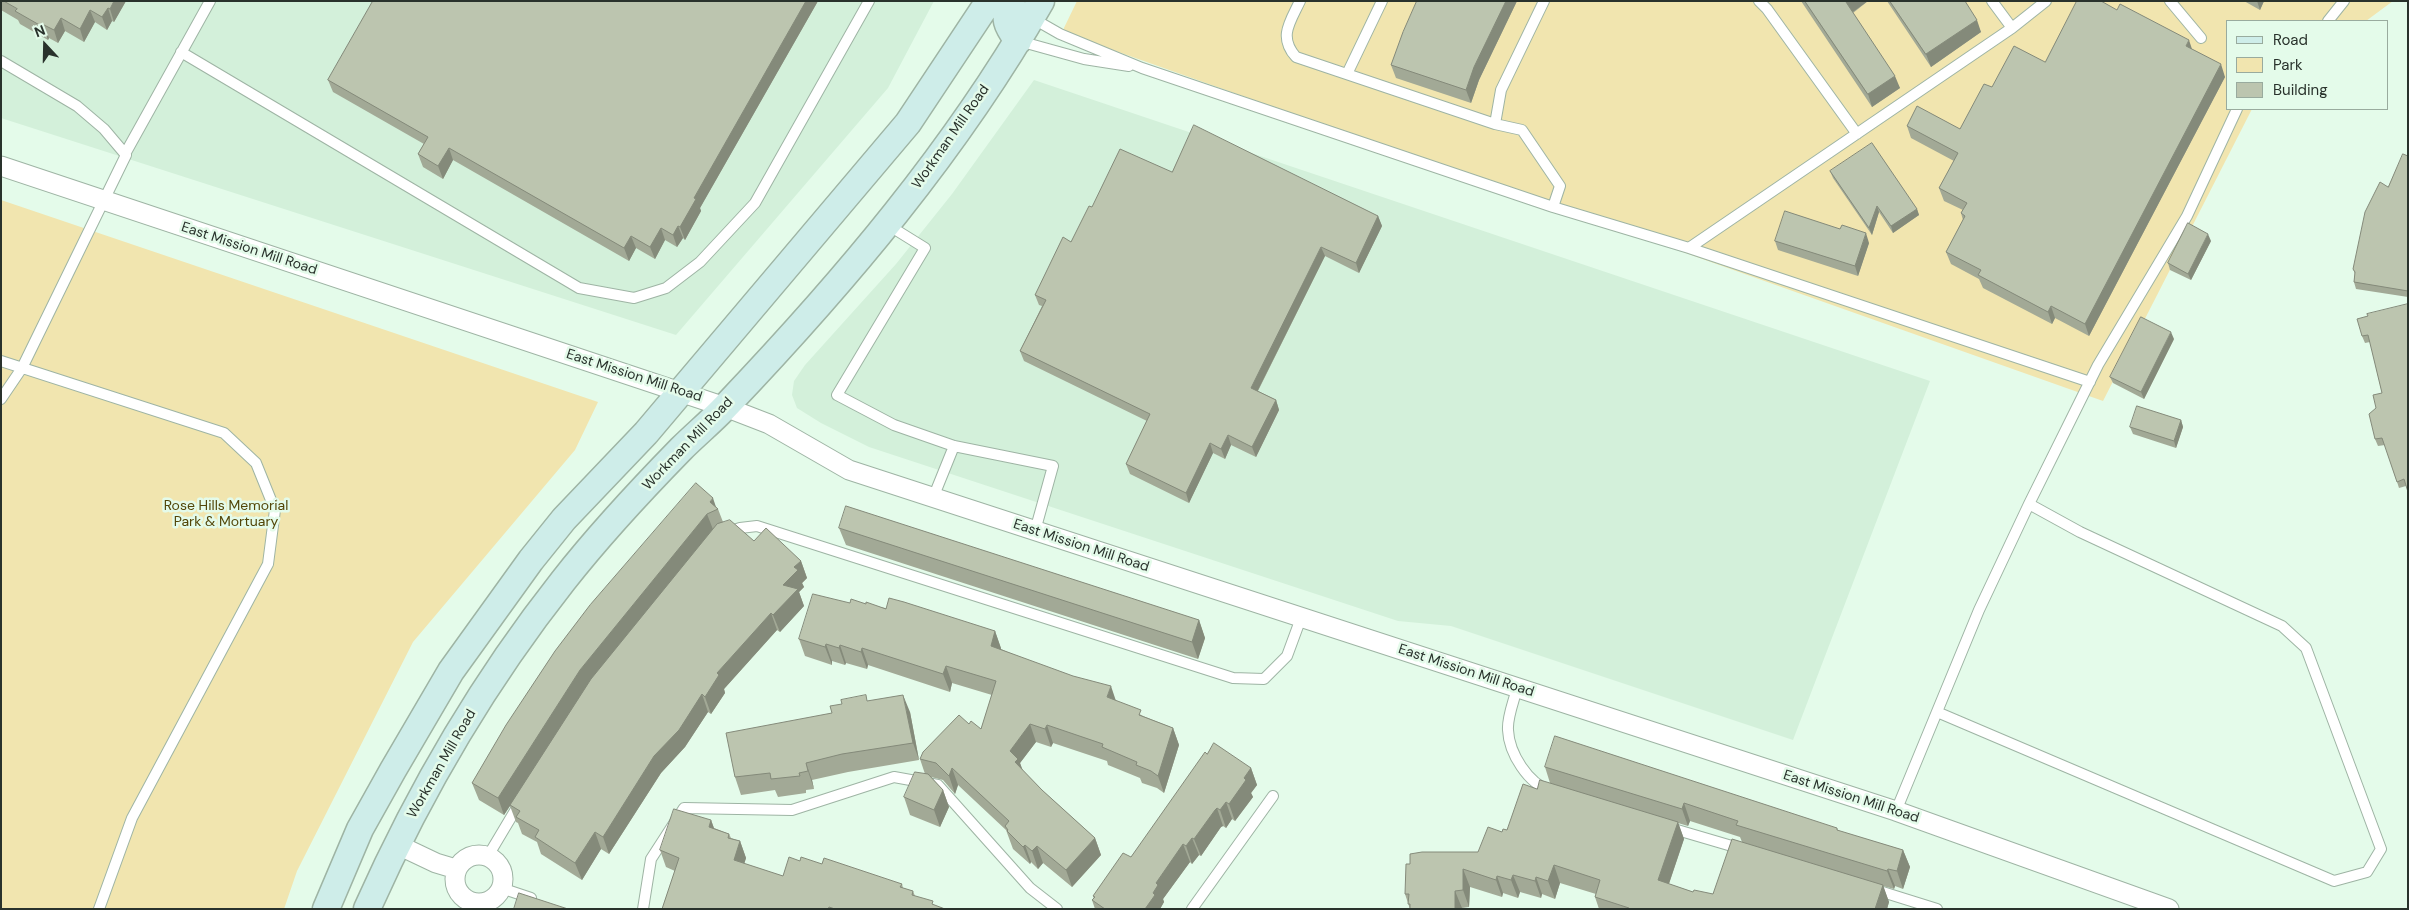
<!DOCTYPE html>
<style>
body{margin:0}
#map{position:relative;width:2409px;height:910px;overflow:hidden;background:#e4fbea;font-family:"DM Sans",sans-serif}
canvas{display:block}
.frame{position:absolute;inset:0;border:2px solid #29322c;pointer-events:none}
.legend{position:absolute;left:2226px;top:20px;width:162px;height:90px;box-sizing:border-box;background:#e4fbea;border:1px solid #99ab9e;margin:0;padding:6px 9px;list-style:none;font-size:15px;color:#29322c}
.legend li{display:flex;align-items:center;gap:10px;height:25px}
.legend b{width:25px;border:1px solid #99ab9e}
.north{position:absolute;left:20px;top:20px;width:50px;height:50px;-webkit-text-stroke:4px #e4fbea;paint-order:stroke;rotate:339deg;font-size:14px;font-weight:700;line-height:20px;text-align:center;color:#29322c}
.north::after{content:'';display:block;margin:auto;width:18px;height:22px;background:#29322c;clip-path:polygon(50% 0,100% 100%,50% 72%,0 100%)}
</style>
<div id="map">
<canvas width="2409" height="910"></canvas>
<div class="frame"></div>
<ul class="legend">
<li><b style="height:6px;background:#ceede9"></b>Road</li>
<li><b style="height:14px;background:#f1e5af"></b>Park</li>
<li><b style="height:14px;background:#bcc5af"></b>Building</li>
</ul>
<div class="north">N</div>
</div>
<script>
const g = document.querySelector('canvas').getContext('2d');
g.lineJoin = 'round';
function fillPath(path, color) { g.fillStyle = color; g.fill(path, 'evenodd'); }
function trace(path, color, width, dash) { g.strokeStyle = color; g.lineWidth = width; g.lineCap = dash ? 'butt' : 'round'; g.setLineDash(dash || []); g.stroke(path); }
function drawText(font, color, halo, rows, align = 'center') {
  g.font = font + ' "DM Sans",sans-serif'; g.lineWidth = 5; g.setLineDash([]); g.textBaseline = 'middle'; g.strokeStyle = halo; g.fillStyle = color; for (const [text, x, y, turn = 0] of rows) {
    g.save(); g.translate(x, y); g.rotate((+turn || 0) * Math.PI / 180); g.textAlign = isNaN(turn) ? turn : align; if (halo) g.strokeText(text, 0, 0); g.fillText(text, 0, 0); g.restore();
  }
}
const built = new Path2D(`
 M1 1H934L888 88 676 335 1 118Z
 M1034 80 1930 381 1793 740 1451 626 1398 621 869 447 821 423 797 408 792 395 794 381 805 365 896 264 952 194Z`);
const green = new Path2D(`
 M1077 1H2393L2366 21H2228V109H2252L2103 401 1062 32Z
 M1 200 598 402 575 450 413 642 297 871 284 909H1Z`);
const service = new Path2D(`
 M1300 1C1290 22 1278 37 1296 57L1495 124 1522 130 1560 186 1553 207 1689 248 2090 382
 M1759 1 1767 9 1857 134
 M1992 1 2012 28
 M2170 1 2201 38
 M1032 18 1060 34 1142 68 1553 207
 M2328 21 2344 1
 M1019 41 1084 59 1129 66
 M181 52 579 288 634 298 666 288 700 262 755 203 869 1
 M1 61 77 106 104 129 126 155 22 368 1 399
 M1347 74 1382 1
 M1495 124 1501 90 1544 1
 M125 154 210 1
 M888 225 925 248 837 395 894 425 954 446 1053 466 1035 531
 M1689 248 2012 28 2046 1
 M1 361 224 433 256 463 275 510 268 564 132 818 99 909
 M933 498 954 446
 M728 532 740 528 757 526 1233 678 1264 679 1287 656 1301 618
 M1517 688C1514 701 1507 717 1508 730 1509 753 1528 784 1551 791
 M1937 712 2334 881 2367 872 2381 849 2306 648 2282 626 2080 532 2029 504
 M1896 811 1979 610 2029 504 2098 365 2187 216 2237 109
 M1667 827 1742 849
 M488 856 519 804
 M501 888 531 898
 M1873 889 1937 909
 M643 909 651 859 684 808 792 810 894 777 938 785 1030 888 1057 909
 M1192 909 1273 796`);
const minor = new Path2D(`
 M1 166 725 407 769 424 849 470 1896 811 2169 909
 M396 844 436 863 456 869
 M455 879a24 24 0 1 1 48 0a24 24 0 1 1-48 0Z`);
const secondary = new Path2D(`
 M1012 1C1002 18 1007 26 1018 41
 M326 909 360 829 393 770 451 671 531 560 564 519 646 433 908 123 989 1
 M367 909C419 792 484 681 563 581 599 535 640 491 681 449 696 434 712 421 726 406 844 282 956 150 1041 1`);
const wall = new Path2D(`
 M1 1H126L114 22 112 21 107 30 95 22 84 42 65 31 58 43 49 38 48 40 20 24 18 20 1 10Z
 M373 1H818L700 208 701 211 685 240 683 238 677 247 665 240 655 259 636 248 629 261 453 160 443 179 423 167 418 154 424 144 333 92 328 80Z
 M1417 1H1517L1479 80 1471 103 1396 78 1391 65Z
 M1801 1H1868L1853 13 1900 88 1872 107Z
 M1887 1H1965L1981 32 1931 67Z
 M2244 1H2264L2260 10Z
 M2192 49 2225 77 2089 336 2055 318 2052 324 1983 288 1979 279 1951 264 1946 252 1963 220 1961 213 1963 210 1944 201 1939 188 1954 161 1911 138 1907 126 1960 129 1992 87 2045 62Z
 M2408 156V297L2356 289 2354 282 2355 274 2353 269 2388 187Z
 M1830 171 1917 209 1919 215 1893 233 1879 212 1872 235 1833 178Z
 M1172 172 1378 216 1382 226 1359 273 1325 256 1258 391 1276 400 1279 410 1256 457 1231 445 1225 459 1213 453 1189 503 1130 474 1126 464 1147 421 1024 361 1020 351 1042 306 1039 305 1035 295 1071 242 1092 207Z
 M1775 241 1869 243 1858 276 1778 250Z
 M2211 241 2191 280 2170 270 2168 263Z
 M2368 316 2406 486 2399 488 2385 445 2378 446 2375 439 2376 408 2382 393 2370 342 2365 343 2362 336Z
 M2174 339 2144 399 2113 383 2110 377Z
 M2181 420 2183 427 2176 448 2133 434 2130 427Z
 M696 483 718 509 723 522 754 541 801 561 807 578 802 583 804 587 799 592 804 606 780 632 777 630 724 689 725 693 711 714 708 712 685 747 661 773 609 854 601 849 582 880 541 854 537 842 522 834 518 823 516 822 510 806 504 815 479 800 472 783Z
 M839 528 1199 620 1205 638 1198 659 846 545Z
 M850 603 866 604 995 631 1001 649 1116 701 1143 716 1173 728 1179 745 1164 793 1157 788 1142 783 1140 778 1108 765 1107 761 1053 743 1051 747 1036 742 1020 763 1022 770 1042 790 1095 838 1101 855 1072 887 1043 863 1038 869 1031 862 1030 864 1013 849 1006 830 958 785 955 794 943 780 931 777 943 790 949 807 940 827 910 815 904 797 925 774 920 759 969 724 981 729 992 695 952 683 950 692 868 665 867 669 846 663 845 665 832 661V665L805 656 799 639Z
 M868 701 910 712 919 760 848 772 812 780 814 789 806 790V793L778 797 775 790 741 795 735 777 832 713Z
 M1207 754 1251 768 1257 785 1251 793 1253 797 1235 821 1232 819 1226 828 1223 826 1221 827 1201 856 1199 855 1192 864 1190 862 1163 899 1164 902 1160 909H1095L1092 900 1094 899 1093 896 1131 857Z
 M1545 767 1837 828 1838 831 1903 850 1910 867 1903 889 1895 886 1894 889 1883 886 1889 902 1887 909H1599L1595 897 1596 894 1560 883 1555 899 1542 894 1541 898 1520 892 1518 898 1503 893 1502 897 1470 887 1469 907 1462 908V909H1410L1405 894 1410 864 1478 852 1502 832 1507 830 1537 789 1550 783ZM1690 821 1740 837 1742 842 1713 894 1693 892 1669 884 1684 839 1678 823 1688 826Z
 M711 820 714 828 729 834 731 838 740 841 746 858 744 864 783 876 800 861 822 864 902 884 903 888 913 891 915 896 934 905 945 909H662L675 871 666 867 660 850Z`);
const shadedWall = new Path2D(`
 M114 1H126L114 22 110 9Z
 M806 1H818L700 208 701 211 685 240 680 227 694 198Z
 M1506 1H1517L1479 80 1471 103 1466 90 1474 67Z
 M1846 1H1868L1850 14 1846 2Z
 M2257 1H2264L2260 10Z
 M108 8 112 21 107 30 102 17Z
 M90 10 95 22 84 42 80 29Z
 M61 18 65 31 58 43 54 30Z
 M1977 20 1981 32 1931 67 1926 54Z
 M44 25 49 38 48 40 43 27Z
 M2189 40 2193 52 2186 46Z
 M2221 64 2225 77 2089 336 2085 324Z
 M1895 76 1900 88 1872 107 1868 94Z
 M449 148 453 160 443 179 438 166Z
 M1877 206 1879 212 1872 235 1869 228Z
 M1917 209 1919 215 1893 233 1891 226Z
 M1378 216 1382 226 1359 273 1356 263Z
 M678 226 683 238 677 247 673 235Z
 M661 228 665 240 655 259 650 247Z
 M1866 233 1869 243 1858 276 1855 266Z
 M2208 234 2211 241 2191 280 2188 274Z
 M631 236 636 248 629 261 624 248Z
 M1321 247 1325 256 1254 398 1251 388Z
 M2051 306 2055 318 2052 324 2048 312Z
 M2171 332 2174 339 2144 399 2141 392Z
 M1276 400 1279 410 1256 457 1252 447Z
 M2181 420 2183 427 2176 448 2174 441Z
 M1228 435 1231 445 1225 459 1221 449Z
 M1210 443 1213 453 1189 503 1186 493Z
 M713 498 717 510 710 502Z
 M707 514 714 532 587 688 504 815 498 798 580 670Z
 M801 561 807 578 802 583 804 587 799 592 804 606 780 632 773 615 783 585 794 567Z
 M771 613 777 630 724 689 725 693 711 714 705 697 717 673Z
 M1199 620 1205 638 1198 659 1192 642Z
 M995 631 1001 648 998 663 991 646Z
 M826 644 832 661V665L825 647Z
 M840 645 846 663 845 665 839 648Z
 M862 648 868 665 867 669 861 652Z
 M946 666 952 683 950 692 943 674Z
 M1111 686 1117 704 1107 697Z
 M702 694 708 712 685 747 661 773 609 854 603 837 654 756Z
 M903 695 910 712 919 760 913 743Z
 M1030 724 1036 742 1020 763 1025 776 1022 780 1010 751Z
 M1047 725 1053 743 1051 747 1045 729Z
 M1173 728 1179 745 1164 793 1158 776Z
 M806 763 812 780 814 789 808 771Z
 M952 768 958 785 955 794 949 776Z
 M1251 768 1257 785 1251 793 1253 797 1235 821 1229 804 1244 778Z
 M943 790 949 807 940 827 934 810Z
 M1226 802 1232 819 1226 828 1220 810Z
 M1684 803 1690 821 1688 826 1682 809Z
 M1217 808 1223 826 1221 827 1201 856 1194 839 1215 810Z
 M711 820 717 837 709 827Z
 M1678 822 1684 839 1664 898 1658 880Z
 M595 832 601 849 582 880 575 863Z
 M1095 838 1101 855 1072 887 1066 870Z
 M1192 838 1199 855 1192 864 1186 846Z
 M740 841 746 858 740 877 734 860Z
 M1183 844 1190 862 1163 899 1164 902 1160 909H1145L1153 893 1156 883Z
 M1025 845 1031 862 1030 864 1023 847Z
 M1037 846 1043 863 1038 869 1032 851Z
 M1903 850 1910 867 1903 889 1897 871Z
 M1554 865 1560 883 1555 899 1548 881Z
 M1463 869 1470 887 1469 907 1463 890Z
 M1888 869 1895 886 1894 889 1887 871Z
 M1513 875 1520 892 1518 898 1511 880Z
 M1497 876 1503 893 1502 897 1496 880Z
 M1536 877 1542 894 1541 898 1535 881Z
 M1883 885 1889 902 1887 909H1875Z
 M1455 891 1462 908V909H1455Z`);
const building = new Path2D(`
 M4 1H114L110 9 108 8 102 17 90 10 80 29 61 18 54 30 44 25 43 27 15 11 17 9Z
 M373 1H806L694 198 696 199 680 227 678 226 673 235 661 228 650 247 631 236 624 248 449 148 438 166 418 154 428 137 328 80Z
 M1417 1H1506L1474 67 1466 90 1391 65 1403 32Z
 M1805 1H1846V2L1895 76 1868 94Z
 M1890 1H1965L1977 20 1926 54Z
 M2077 1H2101L2117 10 2120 4 2189 40 2186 46 2221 64 2085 324 2051 306 2048 312 1978 275 1981 270 1946 252 1965 216 1961 213 1967 203 1939 188 1958 153 1907 126 1917 106 1960 129 1984 84 1992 87 2014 46 2045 62Z
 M1194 125 1378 216 1356 263 1321 247 1251 388 1276 400 1252 447 1228 435 1221 449 1210 443 1186 493 1126 464 1150 414 1020 351 1046 300 1035 295 1063 237 1071 242 1089 206 1092 207 1120 149 1172 172Z
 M1872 143 1917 209 1891 226 1877 206 1869 228 1830 171Z
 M2403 154 2408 156V291L2354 282 2355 272 2353 269 2365 212 2380 182 2388 187Z
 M1785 211 1840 229 1842 225 1866 233 1855 266 1775 241Z
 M2188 223 2208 234 2188 274 2168 263Z
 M2408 304V492L2404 479 2397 482 2382 438 2375 439 2369 414 2376 408 2373 395 2382 393 2368 335 2362 336 2357 319 2368 316 2367 314Z
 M2141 317 2171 332 2141 392 2110 377Z
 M2137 406 2181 420 2174 441 2130 427Z
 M696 483 713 498 710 502 718 509 707 514 580 670 498 798 472 783 506 725 555 651 590 605Z
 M846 506 1199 620 1192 642 839 528Z
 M730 520 754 541 766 528 801 561 794 567 798 570 783 585 798 589 773 615 771 613 717 673 719 675 705 697 702 694 679 730 654 756 603 837 595 832 575 863 535 837 539 830 516 817 520 811 510 805 591 679 717 524Z
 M813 594 850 603 851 599 866 604V602L886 609 889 598 904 602 995 631 991 646 1073 676 1111 686 1107 697 1141 710 1139 715 1173 728 1158 776 1151 771 1136 765 1137 762 1102 747 1103 744 1047 725 1045 729 1030 724 1010 751 1018 759 1015 762 1042 790 1095 838 1066 870 1037 846 1032 851 1025 845 1023 847 1007 831 1008 830 1005 826 1009 821 952 768 949 776 936 763 920 759 923 752 959 715 969 724 971 721 981 729 996 681 946 666 943 674 862 648 861 652 840 645 839 648 826 644 825 647 799 639Z
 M866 695 867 701 903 695 913 743 842 754 806 763 808 771 799 773 800 776 771 779 770 773 735 777 726 733 832 713 830 706 842 704 841 700Z
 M1555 736 1837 828V830L1903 850 1897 871 1888 869 1887 871 1736 825 1738 821 1684 803 1682 809 1545 767Z
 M1214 743 1251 768 1244 778 1246 780 1229 804 1226 802 1220 810 1217 808 1215 810 1194 839 1192 838 1186 846 1183 844 1156 883 1158 885 1153 893 1155 895 1145 909H1105L1092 900 1095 897 1093 896 1123 853 1131 857 1205 752 1207 754Z
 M915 772 928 774 943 790 934 810 904 797Z
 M1540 780 1678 822 1658 880 1693 892 1694 890 1713 894 1732 839 1883 885 1875 909H1628L1629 908 1595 897 1600 880 1554 865 1548 881 1536 877 1535 881 1513 875 1511 880 1497 876 1496 880 1463 869V890L1455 891V909H1410V904H1408L1409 894H1405L1406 864H1410V854L1422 852H1478L1488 827 1502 832 1503 829 1507 830 1523 784 1537 789Z
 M674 809 711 820 709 827 729 834 728 838 740 841 734 860 783 876 789 857 800 861 801 857 822 864 824 858 902 884 900 887 913 891 912 895 933 901 932 904 945 909H835L829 907 828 909H662L679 858 660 850Z
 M519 893 568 909H514Z`);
const streetNames = [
 ["Workman Mill Road",951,137,-55],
 ["East Mission Mill Road",249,249,18],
 ["East Mission Mill Road",634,376,18],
 ["Workman Mill Road",688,444,-46],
 ["East Mission Mill Road",1081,546,18],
 ["East Mission Mill Road",1466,671,18],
 ["Workman Mill Road",442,764,-60],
 ["East Mission Mill Road",1851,797,18]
];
const parkNames = [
 ["Rose Hills Memorial",226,506],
 ["Park & Mortuary",226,522]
];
fillPath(built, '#d3f0da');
fillPath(green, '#f1e5af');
trace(service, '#9eb4a4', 12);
trace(minor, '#9eb4a4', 21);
trace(secondary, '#9eb4a4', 29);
trace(service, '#fff', 10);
trace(minor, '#fff', 19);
trace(secondary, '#ceede9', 26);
fillPath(wall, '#a2a996');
fillPath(shadedWall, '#848a7a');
fillPath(building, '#bcc5af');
trace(building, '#848a7a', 1);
drawText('14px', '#29322c', '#e4fbea', streetNames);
drawText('14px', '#524507', '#e4fbea', parkNames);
</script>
